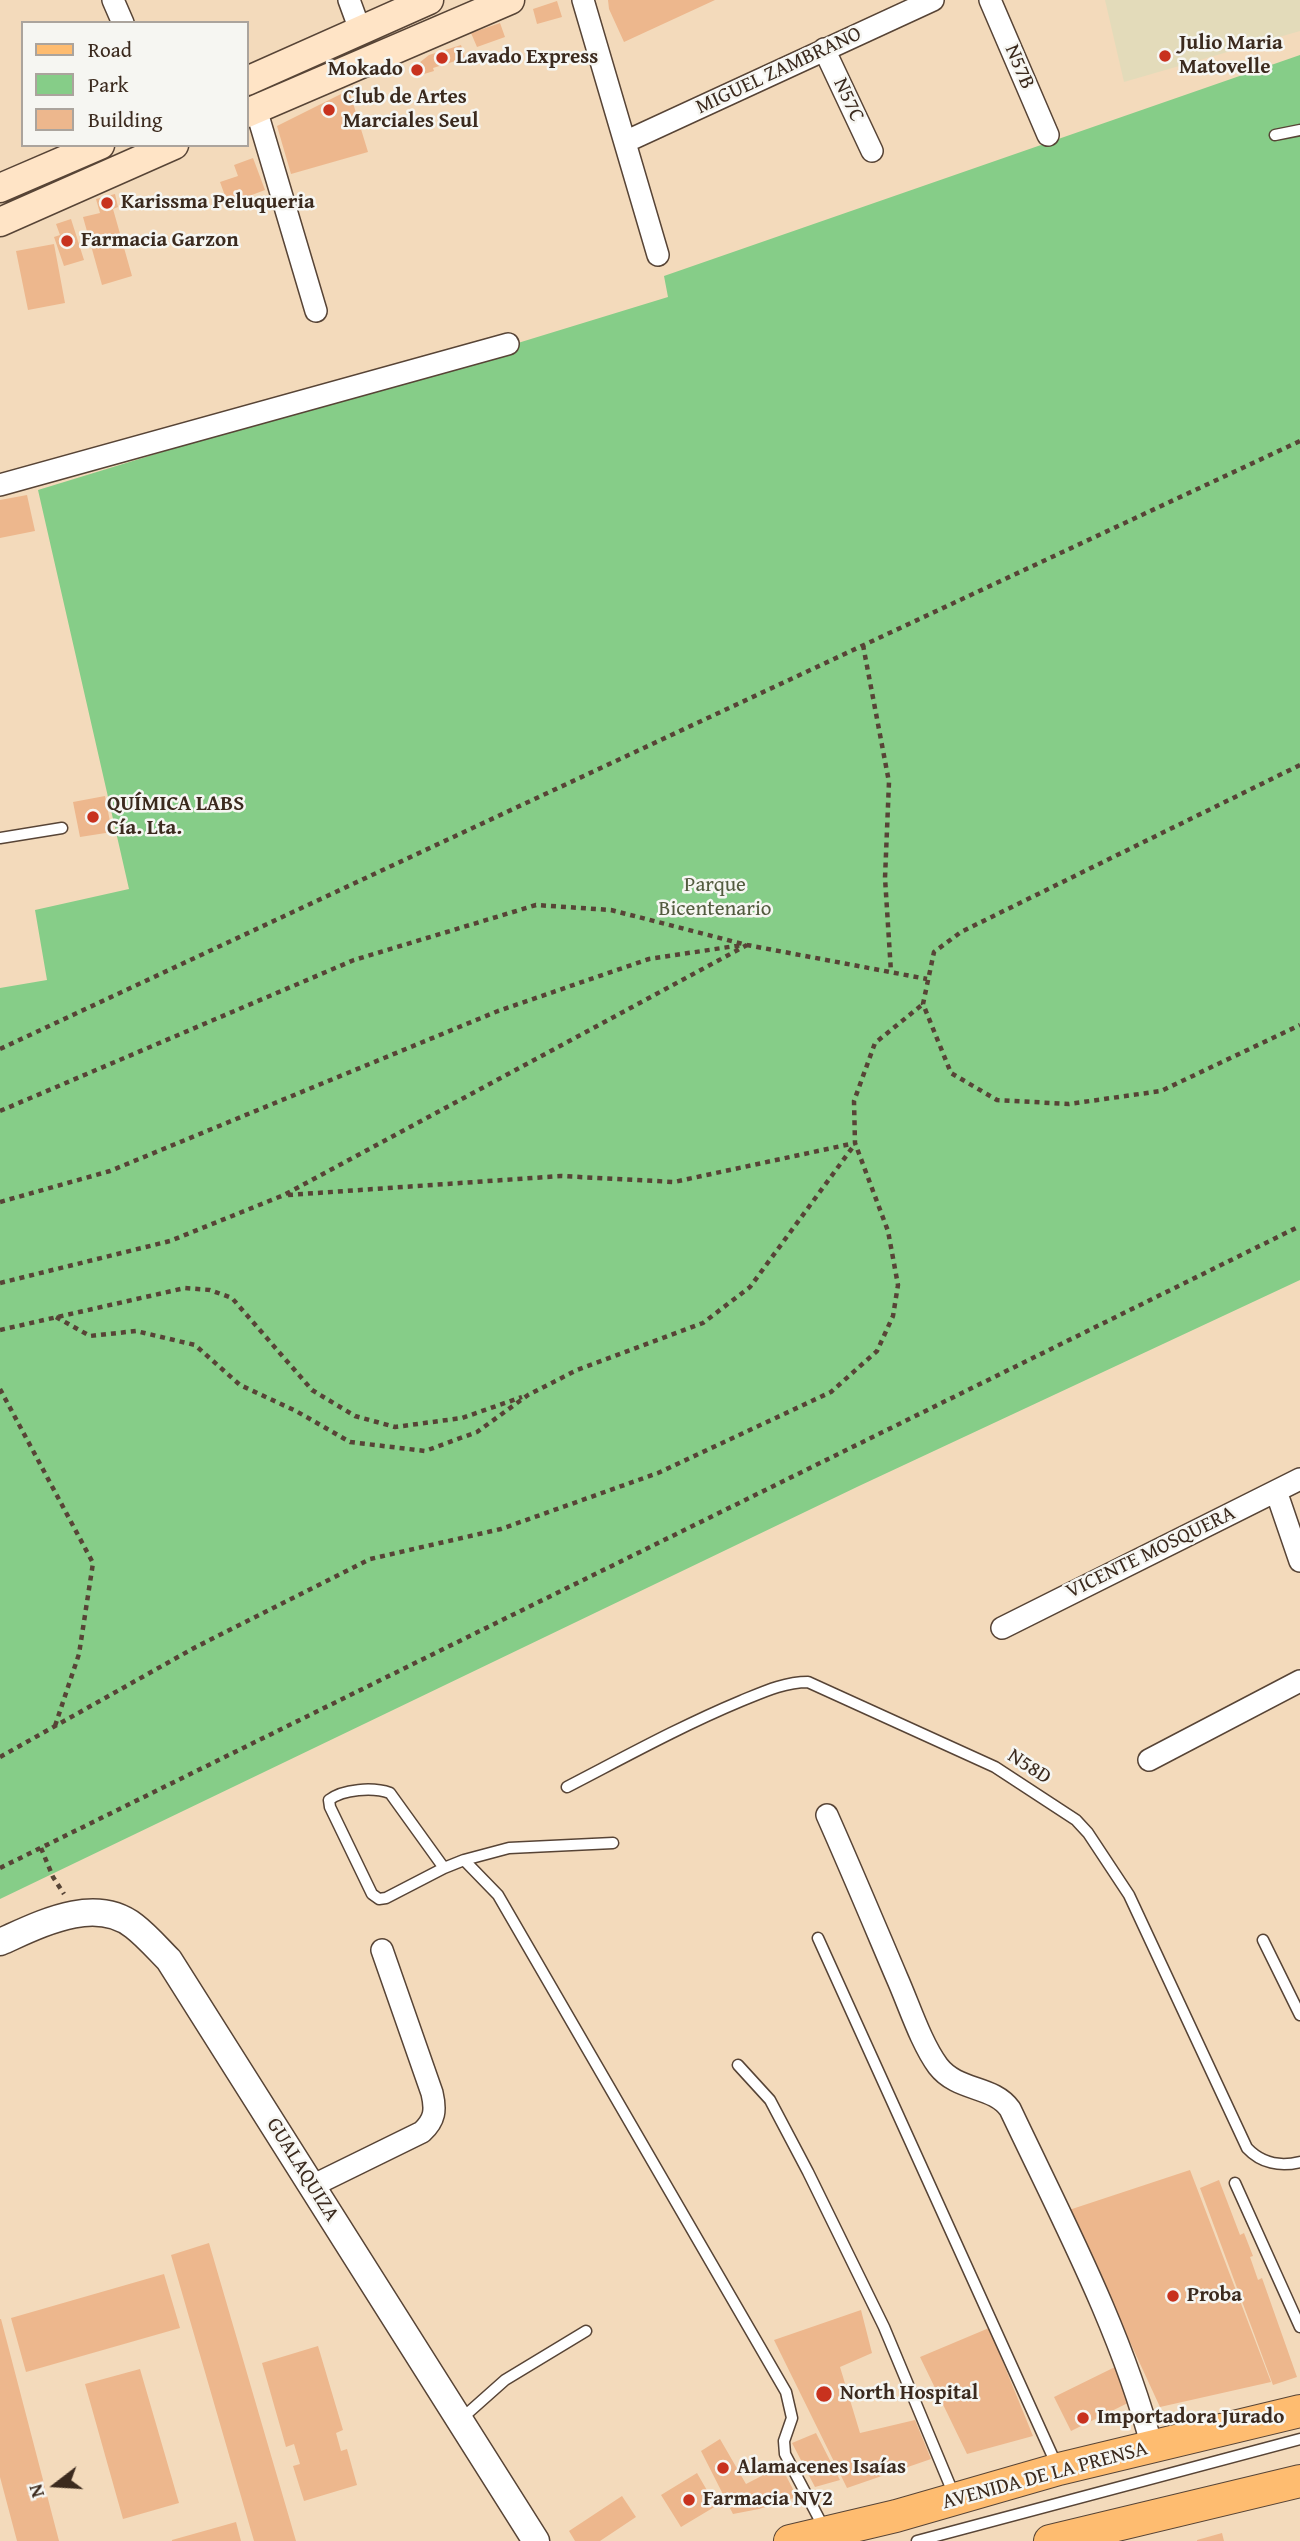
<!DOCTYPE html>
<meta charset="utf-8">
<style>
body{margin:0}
#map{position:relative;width:1300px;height:2541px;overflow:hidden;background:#f3dabb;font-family:"Gentium Book Plus",serif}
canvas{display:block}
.legend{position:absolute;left:21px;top:21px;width:228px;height:126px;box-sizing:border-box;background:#f6f6f2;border:2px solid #aba49d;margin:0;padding:9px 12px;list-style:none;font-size:21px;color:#3b2a1e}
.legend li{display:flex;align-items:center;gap:14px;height:35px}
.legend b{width:35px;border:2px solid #aba49d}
.north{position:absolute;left:21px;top:2450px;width:70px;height:70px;-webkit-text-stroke:5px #f6f6f2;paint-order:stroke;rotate:253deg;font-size:19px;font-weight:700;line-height:28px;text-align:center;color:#3b2a1e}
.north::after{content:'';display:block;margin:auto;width:24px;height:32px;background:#3b2a1e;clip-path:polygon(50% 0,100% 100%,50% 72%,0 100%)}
</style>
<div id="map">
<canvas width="1300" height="2541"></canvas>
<ul class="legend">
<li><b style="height:9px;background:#febc70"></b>Road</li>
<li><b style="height:19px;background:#86cd88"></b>Park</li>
<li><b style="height:19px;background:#edb78d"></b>Building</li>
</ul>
<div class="north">N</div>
</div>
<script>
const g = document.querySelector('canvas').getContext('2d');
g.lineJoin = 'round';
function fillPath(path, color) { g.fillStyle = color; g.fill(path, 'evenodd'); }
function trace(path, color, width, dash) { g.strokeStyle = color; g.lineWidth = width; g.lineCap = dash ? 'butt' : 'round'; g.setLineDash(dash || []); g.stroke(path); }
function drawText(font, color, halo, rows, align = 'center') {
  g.font = font + ' "Gentium Book Plus",serif'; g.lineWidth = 5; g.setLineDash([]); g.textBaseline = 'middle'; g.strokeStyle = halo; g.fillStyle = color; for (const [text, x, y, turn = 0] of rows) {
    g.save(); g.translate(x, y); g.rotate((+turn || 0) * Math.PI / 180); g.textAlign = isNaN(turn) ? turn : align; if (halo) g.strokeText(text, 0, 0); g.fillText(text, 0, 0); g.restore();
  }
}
const built = new Path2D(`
 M1105 0H1300V31L1124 82Z`);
const green = new Path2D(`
 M1300 55V1280L859 1486 0 1899V988L47 980 35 910 129 889 38 490 668 297 664 276Z`);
const building = new Path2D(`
 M608 0H715L624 42 609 9Z
 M557 1 562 17 537 24 533 9Z
 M500 23 505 37 477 47 471 33Z
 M461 45 465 58 433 68 434 71 414 77 411 65 419 63 429 55Z
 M349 90 368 152 291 174 277 126Z
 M253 158 265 190 228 204 220 182 238 176 234 165Z
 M115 194 118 207 113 209 132 276 102 285 83 217 100 213 96 199Z
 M71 219 84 260 64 266 54 237 60 235 56 224Z
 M54 244 65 303 28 310 16 251Z
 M27 495 35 531 0 538V500Z
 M105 796 112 832 80 837 73 802Z
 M1190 2170 1271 2382 1160 2407 1069 2210Z
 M1219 2180 1240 2235 1244 2233 1253 2256 1250 2257 1258 2280 1262 2278 1297 2377 1273 2385 1200 2188Z
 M209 2243 296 2541H254L171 2255Z
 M164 2274 180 2328 26 2372 11 2318Z
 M861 2310 872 2353 840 2367 860 2433 915 2420 931 2459 847 2488 774 2340Z
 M0 2319H1L59 2541H17L0 2477Z
 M989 2328 1033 2436 967 2454 920 2357Z
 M318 2346 343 2430 336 2433 341 2451 347 2449 357 2485 304 2501 293 2466 300 2464 294 2444 286 2447 262 2363Z
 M1115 2367 1132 2401 1071 2431 1054 2397Z
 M140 2369 179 2503 123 2519 85 2384Z
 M816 2433 840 2480 815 2487 792 2443Z
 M720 2439 746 2484 781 2466 797 2497 759 2509 733 2514 701 2451Z
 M697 2473 716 2506 681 2527 661 2495Z
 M622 2496 636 2517 600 2541H575L569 2531Z
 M236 2522 241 2541H172V2540Z
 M1222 2533 1224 2541H1197V2540Z`);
const path = new Path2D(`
 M863 645 889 782 885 878 891 972
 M1300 765 961 932 934 952 923 1004 951 1073 997 1100 1069 1104 1161 1091 1300 1025
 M0 1049 1300 441
 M0 1111 354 960 536 905 611 910 747 945 927 979
 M288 1195 561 1176 674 1182 855 1143
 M0 1202 110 1171 498 1011 649 959 742 945
 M0 1283 170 1241 284 1195 747 945
 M56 1317 90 1336 136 1331 195 1345 240 1385 296 1411 350 1442 425 1451 477 1432 528 1395 577 1370 703 1323 750 1287 855 1144
 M0 1330 185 1288 210 1290 232 1298 312 1390 355 1416 395 1427 462 1418 522 1397
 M0 1389 93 1563 79 1654 55 1726
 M0 1757 194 1648 370 1559 501 1529 658 1473 831 1392 877 1351 893 1316 898 1285 888 1231 855 1143 854 1101 875 1043 923 1004
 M41 1848 53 1877 64 1894
 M0 1868 1300 1226`);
const service = new Path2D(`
 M1275 135 1300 130
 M0 838 62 828
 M567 1787C625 1757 681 1726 741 1701 763 1692 784 1682 808 1682L995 1767 1076 1820 1088 1833 1129 1895 1247 2148C1261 2163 1280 2167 1300 2162
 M464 1860 498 1895 786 2392 792 2418 784 2441 785 2454 825 2530
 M444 1868 390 1793C373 1787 343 1789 329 1800L330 1807 372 1894 379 1899 386 1898 444 1868 464 1860 509 1848 613 1843
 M818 1938 1058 2468
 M1263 1940 1300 2015
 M738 2065 770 2100 808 2172 884 2327 954 2495
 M1235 2183 1300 2327
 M460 2420 505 2380 586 2331
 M917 2541 1300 2439`);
const minor = new Path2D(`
 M113 0 123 23
 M349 0 360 30
 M583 0 658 255
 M990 0 1048 135
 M824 49 872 151
 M256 109 316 311
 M625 142 933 0
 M0 485 508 344
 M1276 1491 1300 1561
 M1002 1628 1300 1479
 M1149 1760 1300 1681
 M827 1815C851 1869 874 1924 897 1978 909 2005 921 2043 938 2066 958 2092 993 2085 1010 2109 1062 2219 1121 2329 1152 2447
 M312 2186 422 2132C435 2120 436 2110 432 2093L382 1950`);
const tertiary = new Path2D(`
 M0 1942C39 1925 94 1895 134 1926 147 1936 158 1949 169 1960L536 2541`);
const secondary = new Path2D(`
 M247 81 429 0
 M247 113 510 0
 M0 188 100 145
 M0 222 174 145`);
const primary = new Path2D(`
 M790 2541 896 2516 1059 2469 1300 2411
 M1050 2541 1300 2481`);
const markers = [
 [1165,56,7,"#c8321e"],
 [442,58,7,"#c8321e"],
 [417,70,7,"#c8321e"],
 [329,110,7,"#c8321e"],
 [107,203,7,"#c8321e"],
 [67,241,7,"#c8321e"],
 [93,817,7,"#c8321e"],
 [1173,2296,7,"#c8321e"],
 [824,2394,9,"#c8321e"],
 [1083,2418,7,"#c8321e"],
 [723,2468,7,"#c8321e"],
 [689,2500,7,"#c8321e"]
];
const poiNames = [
 ["Julio Maria",1179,44],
 ["Matovelle",1179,68],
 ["Lavado Express",456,58],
 ["Mokado",403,70,"right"],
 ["Club de Artes",343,98],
 ["Marciales Seul",343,122],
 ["Karissma Peluqueria",121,203],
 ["Farmacia Garzon",81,241],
 ["QUÍMICA LABS",107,805],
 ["Cía. Lta.",107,829],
 ["Proba",1187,2296],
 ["North Hospital",840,2394],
 ["Importadora Jurado",1097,2418],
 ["Alamacenes Isaías",737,2468],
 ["Farmacia NV2",703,2500]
];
const streetNames = [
 ["N57B",1019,67,67],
 ["MIGUEL ZAMBRANO",779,71,-25],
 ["N57C",848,100,65],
 ["VICENTE MOSQUERA",1151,1553,-26],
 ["N58D",1029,1767,33],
 ["GUALAQUIZA",302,2170,58],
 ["AVENIDA DE LA PRENSA",1045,2476,-15]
];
const parkNames = [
 ["Parque",715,886],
 ["Bicentenario",715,910]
];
fillPath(built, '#e3dbba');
fillPath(green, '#86cd88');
fillPath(building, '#edb78d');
trace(service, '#574436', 13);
trace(minor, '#574436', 24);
trace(tertiary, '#574436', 29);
trace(secondary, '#574436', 31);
trace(primary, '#574436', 34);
trace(path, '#574436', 4.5, [5, 5]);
trace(service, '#fff', 10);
trace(minor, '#fff', 21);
trace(tertiary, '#fff', 26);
trace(secondary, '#ffe4c6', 28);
trace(primary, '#febc70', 32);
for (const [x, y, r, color] of markers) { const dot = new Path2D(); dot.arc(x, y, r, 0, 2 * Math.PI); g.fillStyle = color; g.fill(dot); trace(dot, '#f6f6f2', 2.5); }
drawText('bold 21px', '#3b2a1e', '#f6f6f2', poiNames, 'left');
drawText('21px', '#3b2a1e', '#f6f6f2', streetNames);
drawText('21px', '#525b3e', '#f6f6f2', parkNames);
</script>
